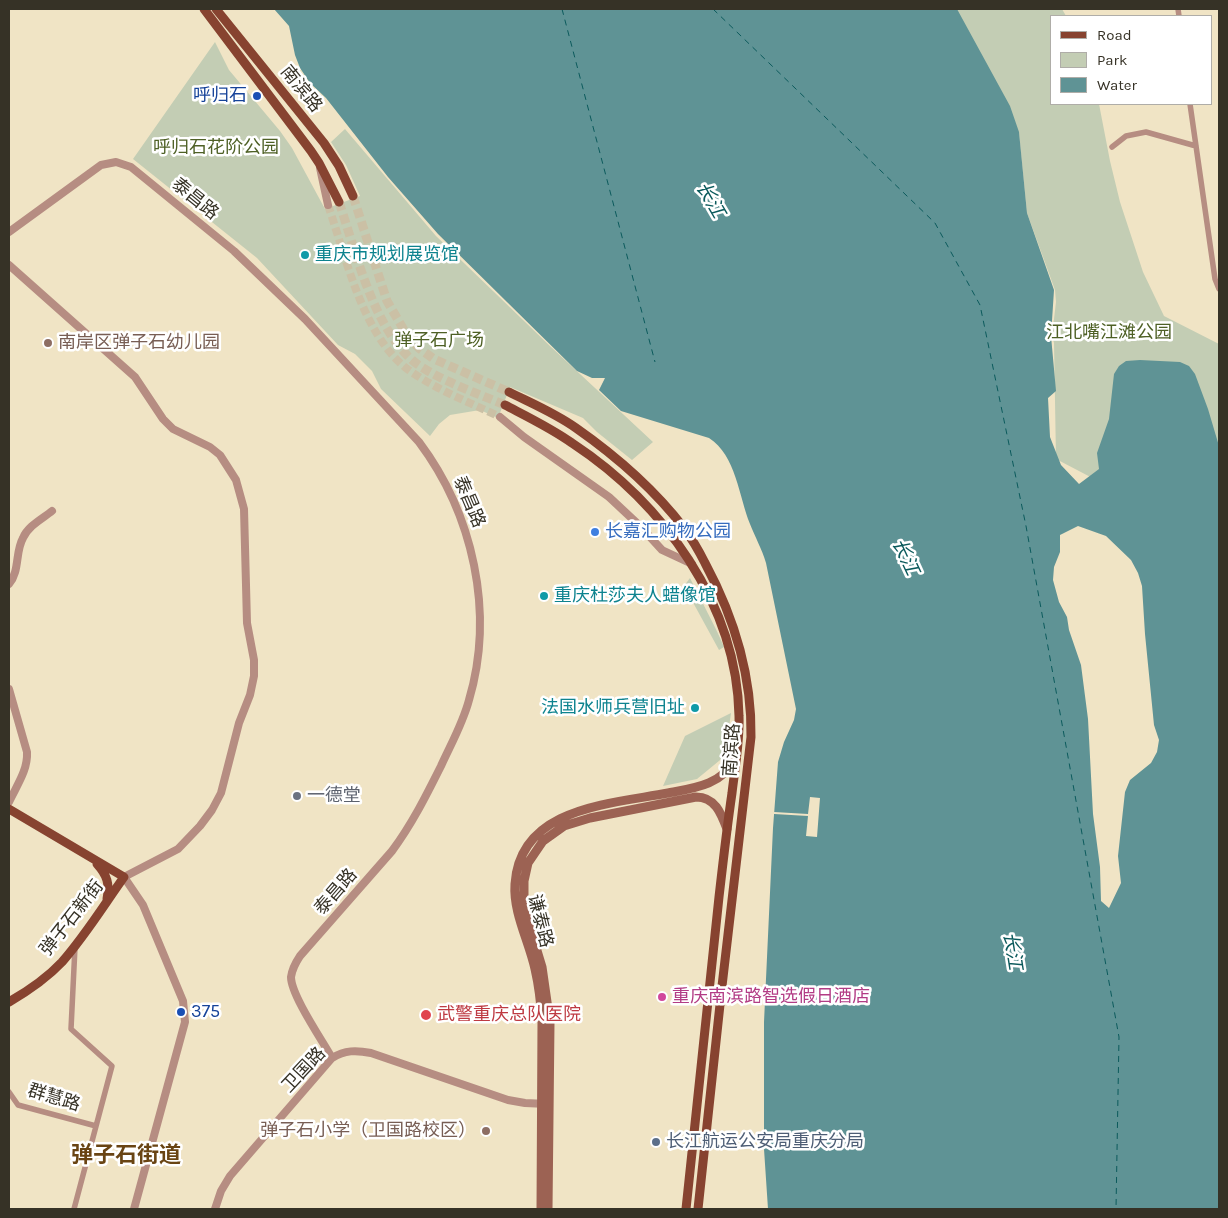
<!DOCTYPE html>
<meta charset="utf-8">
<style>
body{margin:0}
#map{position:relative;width:1228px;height:1218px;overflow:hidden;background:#f0e4c5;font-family:Karla,sans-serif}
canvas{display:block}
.frame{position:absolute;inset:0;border:10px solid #363226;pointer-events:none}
.legend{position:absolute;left:1050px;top:15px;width:162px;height:90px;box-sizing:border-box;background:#fff;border:1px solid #afada8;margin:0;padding:6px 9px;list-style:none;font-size:15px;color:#363226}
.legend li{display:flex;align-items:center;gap:10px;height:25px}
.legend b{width:25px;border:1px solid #afada8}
</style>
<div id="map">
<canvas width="1228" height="1218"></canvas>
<div class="frame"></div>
<ul class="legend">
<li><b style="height:6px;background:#874330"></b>Road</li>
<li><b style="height:14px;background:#c3cdb4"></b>Park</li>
<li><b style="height:14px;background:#5f9395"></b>Water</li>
</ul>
</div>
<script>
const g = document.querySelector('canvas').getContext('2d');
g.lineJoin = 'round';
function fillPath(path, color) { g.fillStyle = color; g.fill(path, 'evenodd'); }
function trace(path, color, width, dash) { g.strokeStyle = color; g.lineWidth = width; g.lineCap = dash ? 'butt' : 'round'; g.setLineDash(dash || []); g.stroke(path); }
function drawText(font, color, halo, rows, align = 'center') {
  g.font = font + ' Karla,"Noto Sans SC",sans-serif'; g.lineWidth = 5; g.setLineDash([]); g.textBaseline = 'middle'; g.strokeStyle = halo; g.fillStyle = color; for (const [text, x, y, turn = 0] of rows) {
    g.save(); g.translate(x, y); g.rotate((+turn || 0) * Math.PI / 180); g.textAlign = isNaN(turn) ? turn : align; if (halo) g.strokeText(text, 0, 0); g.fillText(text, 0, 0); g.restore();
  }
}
const green = new Path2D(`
 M945 9H1062L1066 16H1052V104H1099L1110 161 1120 202 1143 272 1164 316 1219 344V470L1100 482 1056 459 1054 343 1052 336 1056 302 1055 290 1027 213 1019 133 1002 115Z
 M215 42 229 70 280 131 292 148 325 209 360 196 346 165 331 142 345 129 436 236 551 347 653 442 632 460 597 432 583 418 510 387 498 418 480 410 450 415 439 424 430 436 381 389 372 371 355 354 338 345 257 258 133 159Z
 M690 578C701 601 714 623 724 647L719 650 684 586Z
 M731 713 725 756 697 779 663 786 685 736Z`);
const water = new Path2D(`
 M274 9H957L1010 106 1019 132 1027 213 1054 290 1051 336 1056 391 1048 398 1050 437 1061 465 1079 484 1099 469 1097 453 1109 419 1114 374 1119 366 1126 361 1140 360 1180 362 1189 366 1195 374 1208 409 1219 446V1209H768L764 1149V1022L773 828 778 762 784 742 794 720 796 709 766 563C762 549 755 537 750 524 739 497 736 455 709 438L621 411 599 390 605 378H592L577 371 438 234 388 177 326 98 310 83 300 68 295 55 289 26ZM1078 526 1106 536 1131 560 1138 573 1142 586 1145 634 1154 725 1159 740 1157 752 1151 763 1130 780 1125 792 1118 856 1121 883 1109 908 1101 901 1100 867 1093 814 1088 719 1081 665 1069 630 1067 617 1059 602 1053 580 1054 567 1060 552V535Z`);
const pier = new Path2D(`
 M810 797 820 798 817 837 806 836 808 816 774 814V812L808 814Z`);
const ferry = new Path2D(`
 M562 9 655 362
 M713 9 935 223 980 305 1026 526 1119 1037 1116 1209`);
const tertiaryTunnel = new Path2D(`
 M328 205C346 257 362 333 406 368 434 389 469 402 500 417`);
const primaryTunnel = new Path2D(`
 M353 196 387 301 408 337 420 349 434 359 509 392
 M339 202C356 252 372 324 412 360 433 378 479 394 505 405`);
const minor = new Path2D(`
 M1178 9 1179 16
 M1190 104 1215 279 1219 289
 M1112 147 1126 136 1146 132 1196 146
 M9 1092 18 1105 96 1126
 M74 1209 112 1066 71 1029 75 947`);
const tertiary = new Path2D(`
 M320 168 328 205
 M9 232 101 165 116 162 131 167 234 251 305 319 419 442C473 514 495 612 469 700 463 723 451 744 441 766 426 796 412 824 392 851L300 956C296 962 292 970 291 977 291 995 322 1040 332 1058
 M9 265 135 377 163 419 173 429 210 447 220 455 236 480 244 509 247 623 254 660V676L250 695 239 723 221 793 212 810 200 826 178 849 124 877 143 905 183 1001 185 1022 134 1209
 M500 417 524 437 609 497 640 526 662 550 692 564
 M9 584C20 571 15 552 23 538 28 526 42 519 52 511
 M9 689 27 752C28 770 17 785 9 802
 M215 1209 221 1191 230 1176 332 1058C345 1050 356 1050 371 1053L508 1100 525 1103 547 1104`);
const secondary = new Path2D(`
 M541 1209 542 1022C541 1004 539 986 535 969 529 941 513 913 515 884 520 807 610 804 668 793 695 788 721 785 736 759
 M548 1209 550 1023 542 967 525 911 524 900V881L528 863 543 841 564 826 590 818 696 797C715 797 721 813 727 829`);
const primary = new Path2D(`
 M204 9 311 151 319 163 339 202
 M216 9 324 143 339 166 353 196
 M509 392C531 403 555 413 576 428 616 456 654 489 684 528 692 539 699 551 705 563 734 617 752 676 751 737L722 986 698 1209
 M505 405C528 417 551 428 572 443 663 503 737 604 739 716 740 741 735 767 732 793 727 827 723 862 719 897 708 1001 697 1105 686 1209
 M9 809 124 877C104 905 85 936 62 962 47 978 28 991 9 1002
 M97 864C107 875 110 884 107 899`);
const markers = [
 [257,96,5,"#1a4fb4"],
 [305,255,5,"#0f9aa8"],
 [48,343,5,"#8d6e63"],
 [595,532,5,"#3f7fe0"],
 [544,596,5,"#0f9aa8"],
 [695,708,5,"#0f9aa8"],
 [297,796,5,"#6b7280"],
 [662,997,5,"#d1479c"],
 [181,1012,5,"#1a4fb4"],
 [426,1015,6,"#e0444e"],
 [486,1131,5,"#8d6e63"],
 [656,1142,5,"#5c6f8a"]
];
const streetNames = [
 ["南滨路",301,89,51],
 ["泰昌路",195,199,39],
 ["泰昌路",469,502,67],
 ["南滨路",732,750,-86],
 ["泰昌路",336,892,-49],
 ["弹子石新街",72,918,-52],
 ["谦泰路",540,921,76],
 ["卫国路",304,1070,-47],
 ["群慧路",54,1098,17]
];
const transitNames = [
 ["呼归石",247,96],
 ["375",191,1012,"left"]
];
const parkNames = [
 ["呼归石花阶公园",216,148],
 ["江北嘴江滩公园",1109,333],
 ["弹子石广场",439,341]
];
const cultureNames = [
 ["重庆市规划展览馆",315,255],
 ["重庆杜莎夫人蜡像馆",554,596],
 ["法国水师兵营旧址",685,708,"right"]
];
const educationNames = [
 ["南岸区弹子石幼儿园",58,343],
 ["弹子石小学（卫国路校区）",476,1131,"right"]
];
const shopNames = [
 ["长嘉汇购物公园",605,532]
];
const worshipNames = [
 ["一德堂",307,796]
];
const hotelNames = [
 ["重庆南滨路智选假日酒店",672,997]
];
const healthNames = [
 ["武警重庆总队医院",437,1015]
];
const serviceNames = [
 ["长江航运公安局重庆分局",666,1142]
];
const waterNames = [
 ["长江",710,200,60],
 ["长江",905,557,65],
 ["长江",1012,951,81]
];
const districtNames = [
 ["弹子石街道",126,1156]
];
fillPath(green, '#c3cdb4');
fillPath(water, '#5f9395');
fillPath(pier, '#f0e4c5');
trace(ferry, '#0b5a5c', 1, [6, 5]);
trace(tertiaryTunnel, '#cbc0a5', 8, [8, 4]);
trace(primaryTunnel, '#cbc0a5', 9, [9, 4.5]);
trace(minor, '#b68d82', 5.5);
trace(tertiary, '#b68d82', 8);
trace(secondary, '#9c6253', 9);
trace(primary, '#874330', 9);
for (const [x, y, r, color] of markers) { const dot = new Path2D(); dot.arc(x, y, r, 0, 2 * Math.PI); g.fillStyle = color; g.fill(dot); trace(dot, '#fff', 2); }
drawText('18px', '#363226', '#fff', streetNames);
drawText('18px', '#164399', '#fff', transitNames, 'right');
drawText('18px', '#4e6025', '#fff', parkNames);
drawText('18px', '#0d838f', '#fff', cultureNames, 'left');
drawText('18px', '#785e54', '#fff', educationNames, 'left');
drawText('18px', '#366cbe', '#fff', shopNames, 'left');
drawText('18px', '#5b616d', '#fff', worshipNames, 'left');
drawText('18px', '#b23c85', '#fff', hotelNames, 'left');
drawText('18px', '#be3a42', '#fff', healthNames, 'left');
drawText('18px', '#4e5e75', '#fff', serviceNames, 'left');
drawText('italic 19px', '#0b5a5c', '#fff', waterNames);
drawText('bold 22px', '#694413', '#fff', districtNames);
</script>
